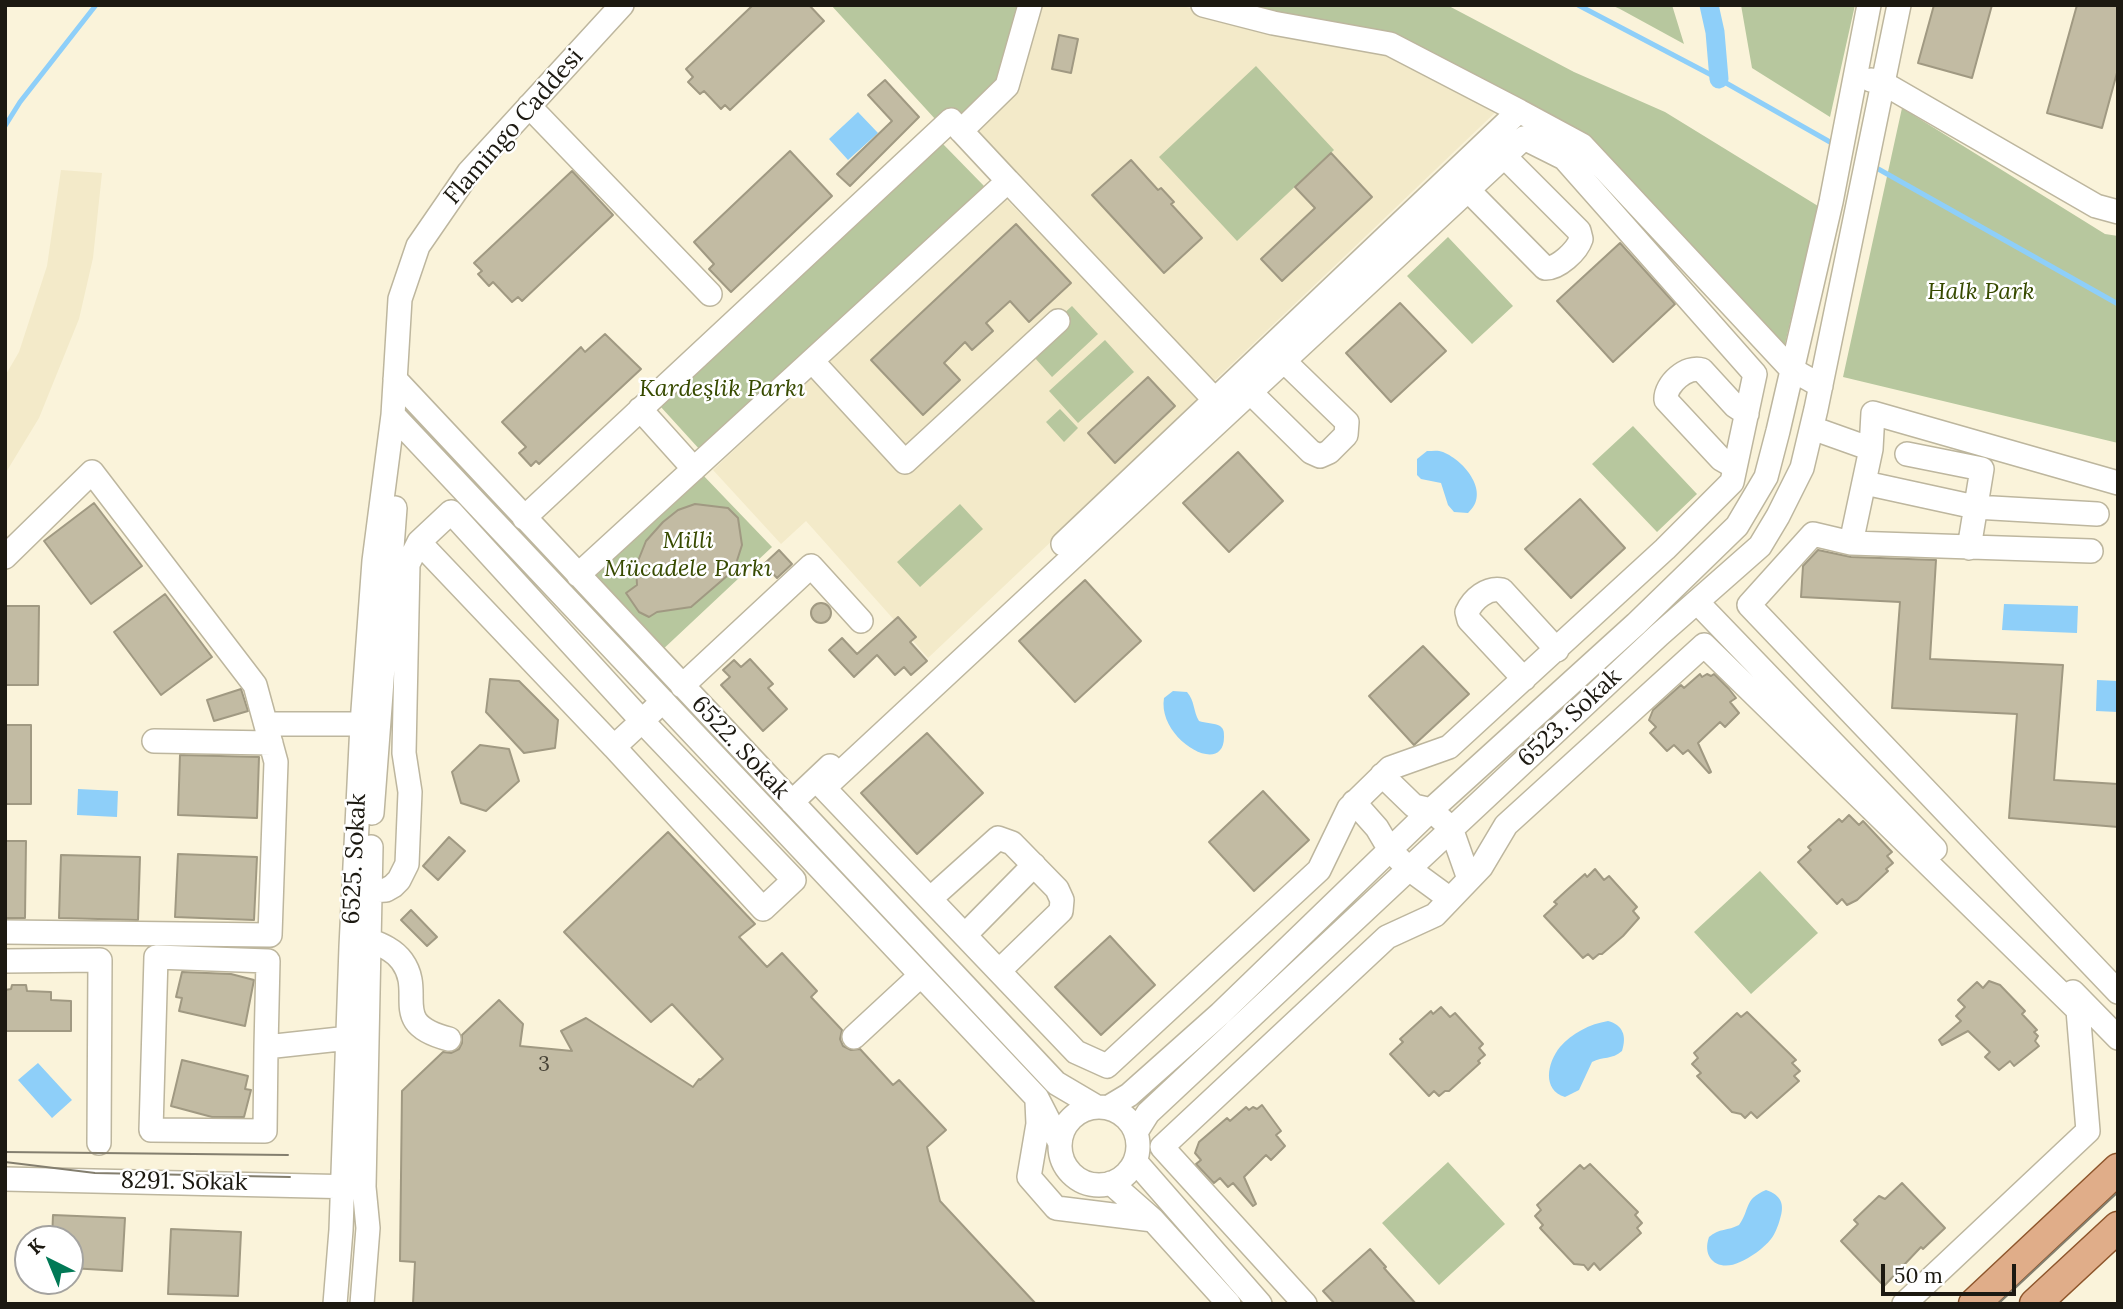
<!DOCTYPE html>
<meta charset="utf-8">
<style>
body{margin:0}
#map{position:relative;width:2123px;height:1309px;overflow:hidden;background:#faf3da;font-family:Lora,serif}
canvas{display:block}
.frame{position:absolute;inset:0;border:7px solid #1c1911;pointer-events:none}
.north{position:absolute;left:14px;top:1225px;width:70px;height:70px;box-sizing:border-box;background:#fff;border:2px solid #a4a3a0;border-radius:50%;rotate:317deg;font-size:19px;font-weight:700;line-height:28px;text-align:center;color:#1c1911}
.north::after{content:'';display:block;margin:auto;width:24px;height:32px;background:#017956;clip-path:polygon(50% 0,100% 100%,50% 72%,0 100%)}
.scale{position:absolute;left:1881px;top:1264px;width:135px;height:32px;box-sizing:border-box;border:4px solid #1c1911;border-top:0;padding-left:9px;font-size:21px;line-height:24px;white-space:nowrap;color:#1c1911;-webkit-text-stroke:5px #fff;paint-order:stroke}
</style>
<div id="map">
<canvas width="2123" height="1309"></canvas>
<div class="frame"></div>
<div class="north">K</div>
<div class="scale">50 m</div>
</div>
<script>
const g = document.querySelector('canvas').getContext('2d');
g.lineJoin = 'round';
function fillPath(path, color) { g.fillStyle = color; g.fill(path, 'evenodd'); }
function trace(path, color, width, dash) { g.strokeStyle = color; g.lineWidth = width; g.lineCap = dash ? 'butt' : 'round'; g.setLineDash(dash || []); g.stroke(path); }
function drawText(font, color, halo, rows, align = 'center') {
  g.font = font + ' Lora,serif'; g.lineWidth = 5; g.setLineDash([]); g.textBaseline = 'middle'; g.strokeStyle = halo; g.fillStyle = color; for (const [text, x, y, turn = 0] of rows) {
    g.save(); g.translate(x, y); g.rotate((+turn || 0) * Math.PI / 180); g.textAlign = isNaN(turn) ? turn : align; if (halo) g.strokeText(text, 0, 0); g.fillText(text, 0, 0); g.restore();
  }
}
const built = new Path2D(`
 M1036 5H1178L1305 36 1391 50 1502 106 1211 384 973 132Z
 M61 170 102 173 93 258 79 319 39 418 5 474V376L19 352 47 266Z
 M1003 196 1202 399 928 658 806 521 781 544 713 470Z`);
const green = new Path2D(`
 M831 5H1023L999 87 959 119 936 120Z
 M1213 5H1447L1574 72 1665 112 1818 206 1784 348 1587 140 1489 84Z
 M1611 5H1672L1684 44 1620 9Z
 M1741 5H1855L1830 117 1752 68Z
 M1256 66 1334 150 1237 241 1159 157Z
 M1902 108 2105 234 2118 236V443L1843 377Z
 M943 144 984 186 701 451 660 406Z
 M1448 237 1513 306 1472 344 1407 276Z
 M1072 306 1098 334 1052 377 1026 348Z
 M1105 340 1134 372 1078 423 1049 391Z
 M1060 409 1078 428 1064 442 1046 422Z
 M1633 426 1697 494 1657 532 1592 464Z
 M701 473 772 547 659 653 588 577Z
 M960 504 983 529 920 587 897 562Z
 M1760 871 1818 933 1751 994 1694 932Z
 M1448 1162 1505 1224 1439 1285 1382 1223Z`);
const water = new Path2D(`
 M858 112 878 133 848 160 829 139Z
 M1427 451C1433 451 1438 450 1443 452 1465 461 1491 493 1468 513L1454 512 1448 505 1441 483 1421 479 1417 475V459Z
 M2004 604 2078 606 2077 633 2002 630Z
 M2097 680 2118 681V712L2096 711Z
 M1173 691 1187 692C1195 701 1193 711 1199 721 1205 723 1215 723 1220 726 1224 729 1224 732 1224 737 1224 778 1157 739 1164 698Z
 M78 789 118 791 117 817 77 815Z
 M1608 1021C1623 1025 1627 1036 1622 1051 1612 1060 1603 1056 1592 1062L1579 1090 1565 1097C1542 1090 1547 1063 1560 1047 1572 1033 1590 1024 1608 1021Z
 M38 1063 72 1100 52 1118 18 1080Z
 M1766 1190C1781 1195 1785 1204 1780 1219 1778 1226 1775 1234 1771 1239 1764 1248 1750 1258 1740 1262 1720 1272 1701 1260 1709 1237 1719 1228 1728 1231 1739 1225 1751 1208 1743 1200 1766 1190Z`);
const stream = new Path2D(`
 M1578 5 1719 79 1837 146
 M5 126 20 102 96 5
 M1873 166 2118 304`);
const canal = new Path2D(`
 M1709 5 1715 32 1719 79`);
const building = new Path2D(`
 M753 5H809L824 21 730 110 725 105 721 109 704 91 700 94 688 82 693 77 686 69Z
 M1934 5H1992L1972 78 1918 63Z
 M2077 5H2118V69L2102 128 2047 113Z
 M1059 35 1078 39 1071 73 1052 69Z
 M885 80 919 117 850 186 837 174 892 121 868 95Z
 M790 151 832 196 731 292 709 269 714 264 694 242Z
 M1331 153 1372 197 1282 281 1261 259 1315 208 1295 187Z
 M1131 160 1158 190 1161 188 1174 202 1171 204 1202 238 1164 273 1092 195Z
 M572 171 613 215 522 301 518 297 512 302 493 282 489 286 478 274 482 271 474 263Z
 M1016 224 1071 283 1029 322 1010 301 986 323 993 331 972 350 965 342 944 363 960 380 923 415 871 360Z
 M1620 243 1675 304 1613 362 1557 301Z
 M1400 303 1446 351 1391 402 1346 353Z
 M605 334 641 369 539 464 536 461 531 466 519 453 526 447 502 422 581 347 585 352Z
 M1148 377 1175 406 1115 463 1088 433Z
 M1238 452 1283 501 1229 552 1183 503Z
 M1580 499 1625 548 1571 598 1525 549Z
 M94 503 142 566 91 604 44 541Z
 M695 504 728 508 738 518 742 545 734 570 691 607 657 612 649 617 639 612 626 593 637 585 636 566 646 541 663 522 678 510Z
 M779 550 792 564 777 578 764 564Z
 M1818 550 1851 557 1936 560 1930 659 2063 665 2054 780 2118 784V827L2009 818 2017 714 1892 708 1900 602 1801 597 1803 566Z
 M1085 580 1141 641 1075 702 1019 641Z
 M165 594 212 657 161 695 114 632Z
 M811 613a10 10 0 1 1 20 0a10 10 0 1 1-20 0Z
 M5 606H39L38 685H5Z
 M898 617 916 637 910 642 927 661 911 675 904 667 895 675 877 655 854 677 829 650 842 638 857 654Z
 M1423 646 1469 694 1414 745 1369 696Z
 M750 659 773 684 768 688 787 709 763 731 721 685 730 677 723 670 734 660 741 667Z
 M1700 674 1702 677 1707 674 1711 676 1714 674 1729 689 1736 698 1730 702 1739 713 1725 727 1720 722 1698 743 1711 772 1709 773 1688 750 1683 754 1674 745 1667 751 1650 733 1656 727 1649 720 1653 710 1681 685 1684 688Z
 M490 679 519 681 558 720 555 748 524 753 486 712Z
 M241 689 248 711 214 721 207 700Z
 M5 725H31V804H5Z
 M927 733 983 793 917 854 861 793Z
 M480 745 509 749 519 781 486 811 461 803 452 772Z
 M180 755 259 757 257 818 178 815Z
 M1263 791 1309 840 1254 891 1209 842Z
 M1849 815 1859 825 1863 821 1892 852 1887 856 1893 863 1886 869 1888 871 1857 900 1847 905 1842 899 1837 904 1798 862 1811 850 1808 847 1839 819 1842 822Z
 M668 832 755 924 739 937 767 967 782 953 817 991 811 997 842 1030 840 1039 843 1046 851 1050 860 1049 893 1085 899 1080 946 1130 927 1147 940 1201 1036 1304H413L415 1262 400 1261 402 1091 443 1052 451 1053 459 1049 462 1043V1035L499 1000 523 1024 520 1046 572 1051 561 1031 586 1018 693 1087 699 1079 700 1080 723 1059 672 1004 651 1022 564 932Z
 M449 837 465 851 438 880 423 866Z
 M5 841H26L25 918H5Z
 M178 854 257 857 254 920 175 917Z
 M61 855 140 857 138 920 59 918Z
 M1595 869 1604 880 1609 876 1637 907 1633 911 1639 918 1623 936 1602 954H1599L1593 959 1588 954 1583 958 1544 916 1557 904 1554 902 1567 890 1585 874 1587 877Z
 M411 910 437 937 427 946 401 920Z
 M1110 936 1155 985 1101 1035 1055 987Z
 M182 972 231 974 254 980 245 1026 179 1011 182 998 176 997Z
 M1989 981 2000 985 2025 1011 2022 1014 2037 1030 2034 1032 2038 1036 2035 1041 2039 1046 2014 1066 2010 1061 1999 1070 1985 1057 1990 1052 1968 1031 1942 1045 1939 1040 1961 1021 1956 1016 1965 1007 1958 1000 1977 982 1983 988Z
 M12 985H26L27 991 51 992V1000L71 1001V1031H5V990L11 989Z
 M1441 1007 1450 1017 1455 1013 1483 1044 1479 1048 1485 1055 1478 1061 1480 1063 1449 1091H1445L1439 1096 1434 1091 1429 1096 1390 1054 1403 1042 1400 1039 1431 1011 1433 1014Z
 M1747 1012 1796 1060 1792 1063 1800 1071 1794 1076 1799 1081 1757 1118 1751 1112 1745 1118 1741 1114 1732 1112 1697 1076 1701 1073 1692 1064 1698 1058 1694 1053 1737 1013 1741 1017Z
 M182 1060 248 1076 245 1089 251 1090 244 1117H212L171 1106Z
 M1262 1105 1281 1131 1276 1135 1285 1146 1271 1160 1266 1155 1244 1177 1256 1204 1253 1206 1233 1183 1228 1187 1220 1178 1214 1183 1196 1164 1201 1160 1195 1153 1199 1142 1227 1118 1230 1121 1246 1107 1249 1110 1253 1107 1257 1109Z
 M1590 1164 1638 1212 1635 1215 1642 1223 1637 1228 1641 1233 1600 1270 1594 1263 1588 1270 1584 1265 1574 1264 1540 1228 1543 1225 1535 1216 1541 1210 1537 1205 1580 1165 1584 1169Z
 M1902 1183 1945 1228 1923 1249 1921 1247 1884 1286 1841 1241 1858 1224 1854 1220 1879 1196 1885 1199Z
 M53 1215 125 1218 122 1271 70 1268V1239H52Z
 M171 1229 241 1232 238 1296 168 1294Z
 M1370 1249 1386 1267 1384 1268 1416 1304H1335L1323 1291Z`);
const minor = new Path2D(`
 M1203 5 1273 23 1390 44 1519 111
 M1871 80 1883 83 2096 206 2118 212
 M529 106 710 294
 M961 131 1007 86 1030 5
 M1524 138 1564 158 1755 374 1732 482 1665 549 1449 747 1390 768 1349 808 1319 870 1107 1066 1076 1052 824 788Z
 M1008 181 1215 400
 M1468 190 1545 268C1558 269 1577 251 1581 239L1579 231 1504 156
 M812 361 905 462 1058 321
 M395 379 1056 1083 1095 1106
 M1250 392 1311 452 1320 456 1329 452 1346 435 1347 422 1284 361
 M640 409 694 469
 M393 415 1037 1098 1059 1141
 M1812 428 1871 449
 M1907 454 1982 469 1969 548
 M1735 467 1721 459 1666 400C1665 384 1687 365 1702 370L1735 406 1747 414
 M1865 483 1975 507 2097 514
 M2118 483 1873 413 1871 449 1851 543 1813 534 1749 605 2118 992
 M524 518 951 120 1008 181 578 575
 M1851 543 2091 551
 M1063 544 1519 111 1582 145 1791 369 1821 386
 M5 557 92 472 255 685 276 762 270 935 5 932
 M1697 602 1935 849
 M1524 679 1469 620 1467 612C1473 599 1487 587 1502 590L1557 650
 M682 686 811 566 861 621
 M266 724H362
 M154 741 271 743
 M614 747 763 909 794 880 642 721 614 747 419 542 451 512 642 721 663 701
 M1382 775 1414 806 1431 810 1451 828 1469 879
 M792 802 830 766
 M1354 802 1377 828 1390 850 1409 869 1450 899
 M372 813 395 508
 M370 891 386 890 393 886 399 880 407 864 410 792 404 753 408 564 419 542
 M930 899 998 838 1012 843 1057 889 1062 900 1061 911 999 971
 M965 935 1034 865
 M369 940C382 945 394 950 402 961 426 994 387 1023 449 1039
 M5 961 100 960 99 1143
 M2073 992 2118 1038
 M854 1037 921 975
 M266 1047 268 961 156 957 151 1130 265 1131 266 1047 349 1038
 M1037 1102 1038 1124 1029 1177 1056 1208 1153 1220
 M1060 1146a39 39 0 1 1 78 0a39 39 0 1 1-78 0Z
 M1109 1107 1129 1095 1220 1014 1431 810 1636 624 1737 526 1766 477 1778 431 1831 202 1869 5
 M1136 1132 1148 1113 1659 635 1760 546 1778 516 1802 468 1816 409 1899 5
 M1135 1161 1260 1304
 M5 1179 357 1187
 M1111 1183 1153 1220 1229 1304
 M335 1304 341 1230 351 947 362 724 374 561 393 415 400 299 418 246 469 172 622 5
 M362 1304 368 1228 364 1187 371 847
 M1305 1304 1162 1147 1387 937 1435 915 1481 867 1506 825 1704 645 2078 1010 2088 1131 1904 1304`);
const major = new Path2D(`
 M1974 1304 2118 1169
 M2035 1304 2118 1227`);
const tram = new Path2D(`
 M5 1152 288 1155
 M5 1162 95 1173 290 1177
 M1998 1304 2118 1192`);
const numberNames = [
 ["3",544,1065]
];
const streetNames = [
 ["Flamingo Caddesi",514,127,-49],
 ["6523. Sokak",1570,718,-43],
 ["6522. Sokak",740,748,47],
 ["6525. Sokak",355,859,-87],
 ["8291. Sokak",184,1182,1]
];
const parkNames = [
 ["Halk Park",1981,292],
 ["Kardeşlik Parkı",722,389],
 ["Milli",688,541],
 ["Mücadele Parkı",688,569]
];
fillPath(built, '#f3eac9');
fillPath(green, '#b7c79e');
fillPath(water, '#8ecff9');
trace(stream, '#8ecff9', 5);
trace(canal, '#8ecff9', 19);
fillPath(building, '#c2bba3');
trace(building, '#a09982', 2);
trace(minor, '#bdb69e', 26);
trace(major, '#8e562c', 33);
trace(minor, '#fff', 23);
trace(major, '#e0ad89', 30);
trace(tram, '#837e6e', 2);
drawText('21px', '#464236', null, numberNames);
drawText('24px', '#1c1911', '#fff', streetNames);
drawText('italic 24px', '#374a00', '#fff', parkNames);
</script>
